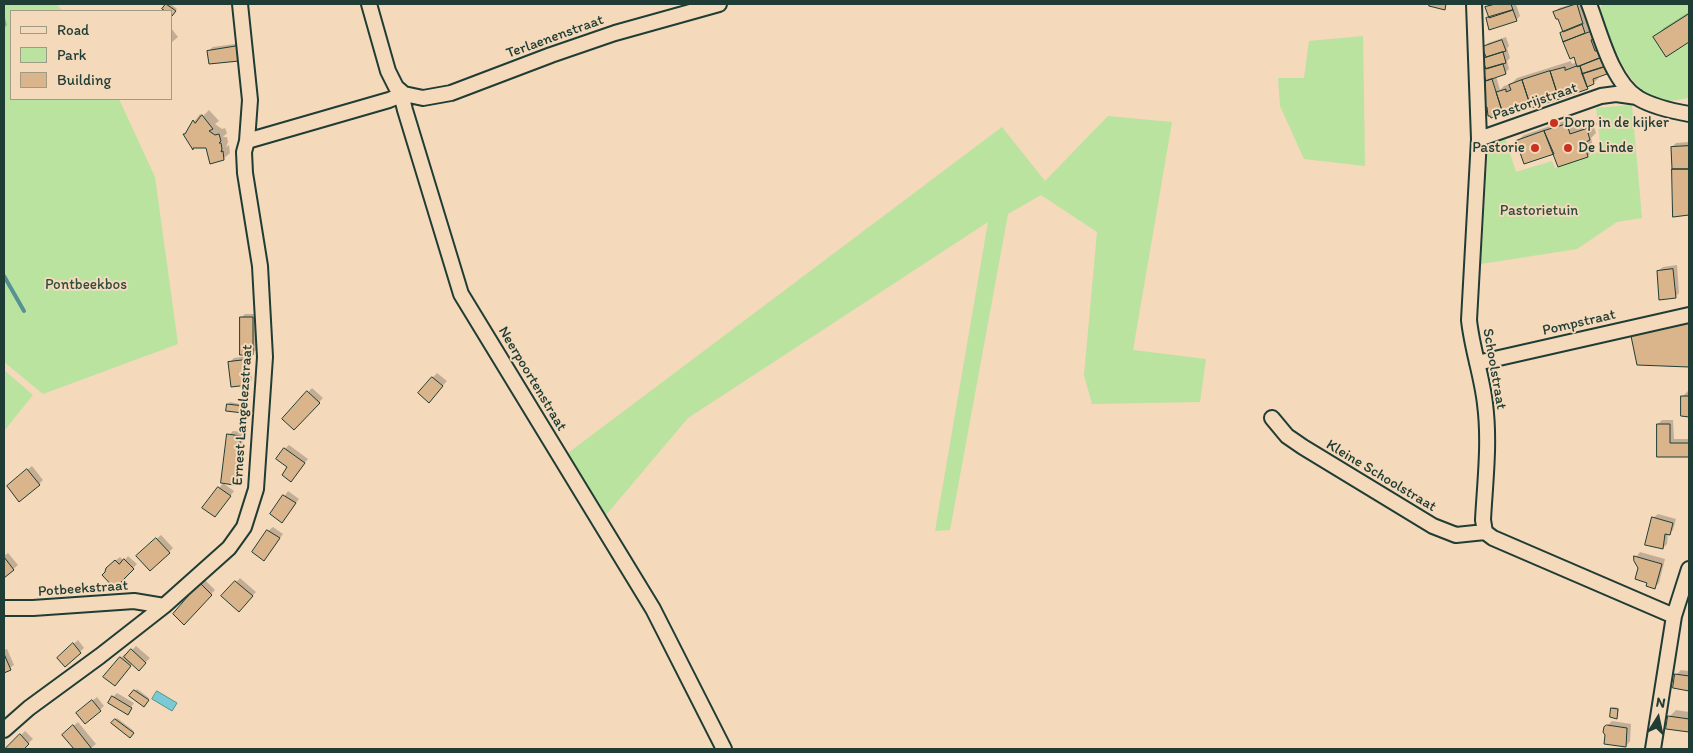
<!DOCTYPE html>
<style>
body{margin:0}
#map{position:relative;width:1693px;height:753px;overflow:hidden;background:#f4d9bb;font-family:Itim,sans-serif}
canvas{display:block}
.frame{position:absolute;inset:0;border:5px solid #1f3d34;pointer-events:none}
.legend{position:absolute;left:10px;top:10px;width:162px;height:90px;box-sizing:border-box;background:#f4d9bb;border:1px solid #9f9b85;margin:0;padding:6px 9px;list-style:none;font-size:15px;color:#1f3d34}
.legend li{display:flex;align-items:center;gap:10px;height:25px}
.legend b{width:25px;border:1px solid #9f9b85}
.north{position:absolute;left:1633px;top:693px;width:50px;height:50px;-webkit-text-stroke:4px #f4d9bb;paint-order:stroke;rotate:10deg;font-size:14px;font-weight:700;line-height:20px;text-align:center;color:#1f3d34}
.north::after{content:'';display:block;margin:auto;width:18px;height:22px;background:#1f3d34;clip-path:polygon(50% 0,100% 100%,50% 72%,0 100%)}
</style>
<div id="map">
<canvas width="1693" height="753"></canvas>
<div class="frame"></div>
<ul class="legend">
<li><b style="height:6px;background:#f4d9bb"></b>Road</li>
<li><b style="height:14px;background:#b9e39f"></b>Park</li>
<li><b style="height:14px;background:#dab58c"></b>Building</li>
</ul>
<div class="north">N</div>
</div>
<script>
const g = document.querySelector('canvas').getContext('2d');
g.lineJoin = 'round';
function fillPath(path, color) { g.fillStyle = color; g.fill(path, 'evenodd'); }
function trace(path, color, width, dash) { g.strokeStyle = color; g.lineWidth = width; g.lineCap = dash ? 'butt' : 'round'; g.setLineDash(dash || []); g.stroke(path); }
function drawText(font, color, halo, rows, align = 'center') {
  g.font = font + ' Itim,sans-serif'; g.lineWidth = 4; g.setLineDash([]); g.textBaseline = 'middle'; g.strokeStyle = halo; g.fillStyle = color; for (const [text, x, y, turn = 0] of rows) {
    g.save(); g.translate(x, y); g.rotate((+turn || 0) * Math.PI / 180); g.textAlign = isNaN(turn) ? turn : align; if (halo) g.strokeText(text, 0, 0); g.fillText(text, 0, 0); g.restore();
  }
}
const green = new Path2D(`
 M4 4H56L63 11H11V99H119L155 177 178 344 43 394 4 362Z
 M1603 4H1689V98C1681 99 1666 103 1658 100 1626 88 1611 40 1598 11Z
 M1363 36 1365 166 1304 159 1280 106 1278 78H1304L1309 41Z
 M1632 105 1642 218 1617 222 1577 249 1481 264 1488 143 1505 138 1516 172 1552 161 1555 168 1601 151 1596 108Z
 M1108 116 1172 122 1133 350 1206 359 1200 402 1092 404 1084 375 1097 232 1041 195 1008 214 950 530 935 531 988 222 688 418 606 515 568 453 1002 127 1045 181Z
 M4 370 33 395 4 431Z`);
const water = new Path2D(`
 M157 691 177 703 172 711 152 699Z`);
const shadow = new Path2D(`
 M168 4H171L177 9 172 15 171 11H167L164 8Z
 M1488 4H1516L1520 16 1516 20 1489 17 1487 7Z
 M1572 4H1582L1589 29 1596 26 1610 69 1606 73 1597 76 1598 79 1587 88 1502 113 1484 82 1487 80 1484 71 1487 68 1484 59 1487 56 1484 47 1488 43 1506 37 1509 46 1507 48 1510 58 1507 61 1509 69 1505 73 1496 76 1500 90 1504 86 1512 83 1517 78 1571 61 1572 64 1577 62 1565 42 1568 39 1559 17 1555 12 1559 8Z
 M1689 12V40L1666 55 1655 37 1664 28Z
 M4 14 7 25 4 28Z
 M171 28 178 37 171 43Z
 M242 43 239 60 208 51 213 47Z
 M209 110 219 121 215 124 222 129 225 128 227 133 223 137H227L228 142 226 147 229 145 230 153 223 159 207 147 185 134 200 114 202 117Z
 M1573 118 1577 128 1596 122 1597 124 1594 127 1596 133 1591 138 1594 150 1588 156 1554 153 1517 141 1524 135Z
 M1689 142V214L1674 215 1672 147 1676 143Z
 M1677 265 1679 293 1675 297 1658 271 1663 267Z
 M245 314H257L256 350 252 354 241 318Z
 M1689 317V366L1638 364 1632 336 1641 327Z
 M248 356 252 380 247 384 230 362 234 358Z
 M437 373 447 381 433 397 419 393Z
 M312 388 323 398 294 429 283 419Z
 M1689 390V416L1682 415 1683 396Z
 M230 402 245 405 244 410 243 412 228 404Z
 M1662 420H1673L1674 439H1689V455L1658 456V424Z
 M233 431 244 432 238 479 234 484 229 435Z
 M289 445 308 459 295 476 289 467 285 449Z
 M32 466 43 480 39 484 12 482Z
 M223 483 234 491 219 512 204 508Z
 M288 491 299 499 282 521 272 514Z
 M1658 514 1676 519 1673 530 1668 534 1667 544 1663 548 1653 518Z
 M273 527 283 534 268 555V531Z
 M161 535 173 548 169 552H142Z
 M1640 552 1665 559 1659 583 1655 587 1649 582 1639 568 1636 557Z
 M8 553 18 565 4 577V556Z
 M128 556 137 564 124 577 126 579 116 588 111 564 120 557 124 561Z
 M240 578 256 592 243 606 223 596Z
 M205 580 215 590 184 623 174 614Z
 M78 640 84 648 65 665 58 658Z
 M136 646 150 658 139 669 133 663 119 680 121 658 125 654 127 655Z
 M7 649 14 665 4 672V650Z
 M1681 670 1689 671V690L1675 687 1677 674Z
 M137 689 149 698 144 705 131 696Z
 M117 693 134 703 129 710 113 697Z
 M97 697 104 706 100 710 82 709Z
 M1614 707 1619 708 1617 717 1612 708Z
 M1676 710 1689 712V731L1667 728 1669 717Z
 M117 718 134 731 130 736 113 723Z
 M1612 721 1631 724 1630 741 1626 746 1605 728Z
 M78 722 96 744 90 749H75L63 735Z
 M25 731 33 739 22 749H7Z`);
const stream = new Path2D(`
 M4 276 24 311`);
const building = new Path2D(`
 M166 4 176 11 172 16 171 11H165L162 9Z
 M1430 4H1446L1445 10 1429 6Z
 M1496 4H1511L1513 10 1489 18 1485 7Z
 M1577 4 1583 24 1563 32 1558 19H1556L1553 12Z
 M1513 10 1517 21 1489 30 1486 18Z
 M1689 14V42L1666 57 1653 37Z
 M1582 24 1585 33 1563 42 1560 33Z
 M1590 32 1593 39 1591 40 1595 51H1597L1600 58 1577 67 1574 57 1570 59 1563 42Z
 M1502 40 1506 51 1486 57 1482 47Z
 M238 46 239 61 209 64 207 51Z
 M1503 52 1506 63 1486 69 1482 59Z
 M1600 58 1604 67 1582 74 1580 66Z
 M1503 64 1506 74 1486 81 1482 70Z
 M1577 66H1580L1588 89 1559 99 1550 71 1565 67V70Z
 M1604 67 1607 74 1593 79 1594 84 1587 87 1582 74Z
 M1550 71 1559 99 1531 108 1522 80Z
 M1492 79 1503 114 1491 118 1490 116H1488L1487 107H1485L1483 82Z
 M1522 80 1531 107 1504 117 1496 92 1506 89V92L1511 90 1509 85Z
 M202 115 213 129 209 131 215 135 219 134 221 141 219 143H221L222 149 221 152 223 151 224 160 210 164 206 148H193V150L183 134H185L193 120 195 123Z
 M1567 124 1570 134 1591 127V132L1588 133 1590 140 1584 143 1588 157 1558 167 1544 131Z
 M1544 131 1554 154 1524 164 1516 141Z
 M1689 146V169H1672L1671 147Z
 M1672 169H1689V215L1673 217Z
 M1673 269 1676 298 1659 300 1657 271Z
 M240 317H253V355H240Z
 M1689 323V367L1637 365 1631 336Z
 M245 360 248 385 231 387 228 362Z
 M432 377 443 386 429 403 418 393Z
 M307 391 320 403 294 430 282 419Z
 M1681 396H1689V417L1681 416Z
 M227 404 244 406 243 413 226 411Z
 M1657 424H1670V443H1689V457H1657Z
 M227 434 241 436 234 485 221 483Z
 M284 448 305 463 291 482 282 475 287 467 276 459Z
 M27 469 40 485 19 502 7 486Z
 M218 487 231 496 215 517 202 508Z
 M283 495 296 503 282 523 270 514Z
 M1652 517 1673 523 1670 535 1665 534 1663 549 1645 545Z
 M267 530 280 538 264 561 252 552Z
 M156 538 170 553 150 571 136 556Z
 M1634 556 1662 564 1655 589 1646 586 1647 583 1635 579 1638 568 1634 561Z
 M4 557 14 570 4 578Z
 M124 559 134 569 121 582 122 584 116 590 102 575 105 572 106 568 115 560 119 564Z
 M235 581 253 596 239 612 221 596Z
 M200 583 212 595 184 625 173 614Z
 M73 643 81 653 65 667 57 658Z
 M131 649 146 663 139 671 124 657Z
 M4 654 11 670 4 673Z
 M120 657 131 666 115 686 103 677Z
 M1675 674 1689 676V691L1673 688Z
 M134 690 149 700 144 707 129 696Z
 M112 696 132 708 128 715 108 703Z
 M92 700 101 711 85 724 76 713Z
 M1611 708 1618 709 1617 719 1610 717Z
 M1668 716 1689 719V732L1666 729Z
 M115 719 134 733 130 738 111 723Z
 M73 725 92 749H74L62 735Z
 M1607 725 1627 728 1626 747 1604 744 1605 735 1603 732 1604 727Z
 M20 734 29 744 24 749H5Z`);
const minor = new Path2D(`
 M369 4 388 71 396 87 404 94 423 98 451 93 551 55 615 33 719 4
 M1474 4 1479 139 1469 320C1472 349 1482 376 1485 404 1490 442 1485 482 1483 520L1485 532 1493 538 1674 616
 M1589 4C1600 32 1611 81 1638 98 1653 107 1672 111 1689 114
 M404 94 403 102 405 110 461 294 653 609 724 749
 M1479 139 1601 96 1616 94 1637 97
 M247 141 389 100 404 94
 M1477 363 1689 315
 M1272 418 1287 436 1303 447 1433 526 1456 535 1485 532
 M4 608H33L134 601 164 606
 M4 730 29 708 100 656 164 606 229 548 244 527 256 489 265 357 260 266 245 173 244 152 247 141 250 100 240 4
 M1653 749 1674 616 1689 569`);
const markers = [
 [1554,123,5,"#c8321e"],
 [1535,148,5,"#c8321e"],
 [1568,148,5,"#c8321e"]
];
const streetNames = [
 ["Terlaenenstraat",555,37,-20],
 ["Pastorijstraat",1535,102,-19],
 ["Pompstraat",1579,323,-13],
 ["Schoolstraat",1494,369,80],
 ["Neerpoortenstraat",532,379,59],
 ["Ernest Langelezstraat",243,415,-86],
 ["Kleine Schoolstraat",1381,476,31],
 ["Potbeekstraat",83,589,-4]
];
const poiNames = [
 ["Dorp in de kijker",1564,123],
 ["Pastorie",1525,148,"right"],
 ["De Linde",1578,148]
];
const parkNames = [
 ["Pastorietuin",1539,211],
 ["Pontbeekbos",86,285]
];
fillPath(green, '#b9e39f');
fillPath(water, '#79cad2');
trace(water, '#559293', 1);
fillPath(shadow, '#0003');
trace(stream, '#559293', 4);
fillPath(building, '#dab58c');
trace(building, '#1f3d34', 1);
trace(minor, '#1f3d34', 18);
trace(minor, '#f4d9bb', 14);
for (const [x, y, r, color] of markers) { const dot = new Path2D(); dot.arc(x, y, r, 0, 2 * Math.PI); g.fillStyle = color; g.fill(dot); trace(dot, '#f4d9bb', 2); }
drawText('15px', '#1f3d34', '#f4d9bb', streetNames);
drawText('15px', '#1f3d34', '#f4d9bb', poiNames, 'left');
drawText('15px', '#2e4e3f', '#f4d9bb', parkNames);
</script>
